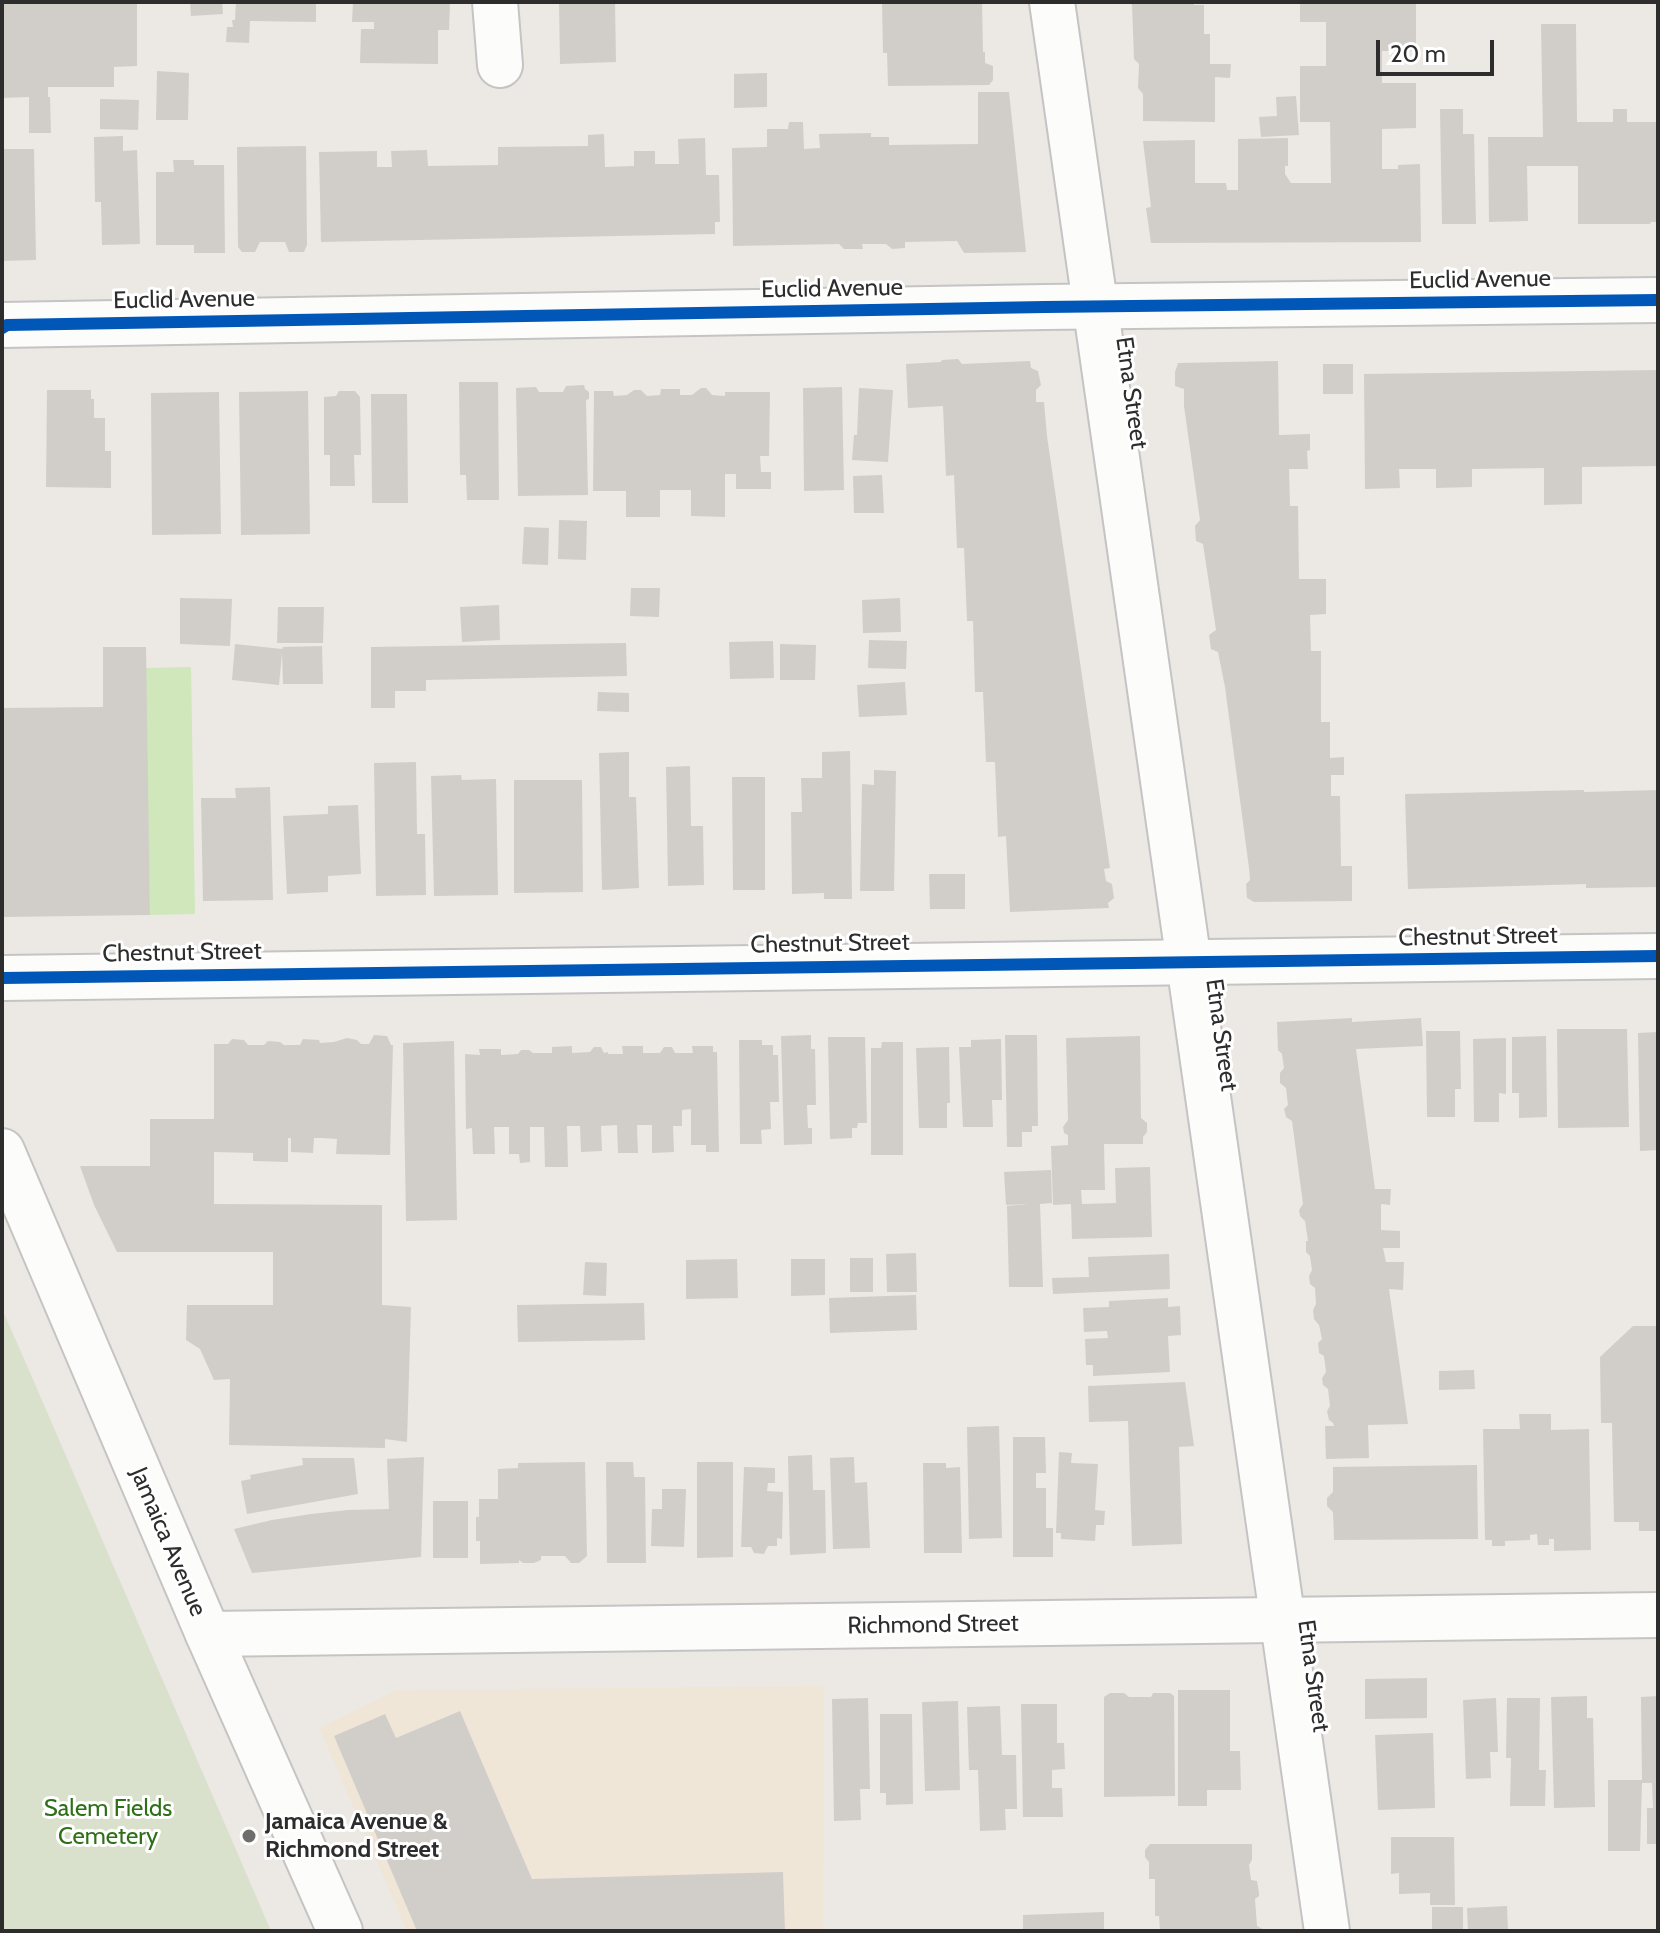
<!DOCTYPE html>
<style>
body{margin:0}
#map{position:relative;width:1660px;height:1933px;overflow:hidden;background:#ece8e4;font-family:Cabin,sans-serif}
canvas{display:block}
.frame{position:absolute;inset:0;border:4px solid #2d2d2d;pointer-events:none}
.scale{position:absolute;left:1376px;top:40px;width:118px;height:36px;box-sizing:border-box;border:4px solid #2d2d2d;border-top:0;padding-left:10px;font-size:24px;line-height:28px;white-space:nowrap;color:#2d2d2d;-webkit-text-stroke:6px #fff;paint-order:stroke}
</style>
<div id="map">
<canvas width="1660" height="1933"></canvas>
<div class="frame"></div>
<div class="scale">20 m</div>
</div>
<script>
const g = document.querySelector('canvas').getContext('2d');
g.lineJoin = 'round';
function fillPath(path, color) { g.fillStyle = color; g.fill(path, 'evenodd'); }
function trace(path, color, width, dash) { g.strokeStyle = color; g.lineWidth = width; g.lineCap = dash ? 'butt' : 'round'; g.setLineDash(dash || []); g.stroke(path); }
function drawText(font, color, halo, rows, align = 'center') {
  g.font = font + ' Cabin,sans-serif'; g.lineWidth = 6; g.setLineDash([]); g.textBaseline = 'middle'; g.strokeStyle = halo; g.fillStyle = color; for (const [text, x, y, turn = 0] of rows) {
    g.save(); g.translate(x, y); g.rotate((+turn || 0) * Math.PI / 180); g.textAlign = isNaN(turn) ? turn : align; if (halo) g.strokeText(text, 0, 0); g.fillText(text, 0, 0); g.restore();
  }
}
const education = new Path2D(`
 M824 1686 823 1931H407L319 1728 397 1690Z`);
const green = new Path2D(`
 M191 667 195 914 150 915 145 668Z`);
const cemetery = new Path2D(`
 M2 1309 28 1368 271 1931H2Z`);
const building = new Path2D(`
 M2 2H137V66L114 67V87H48V97H50L51 133H29V97L2 98Z
 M190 2H222L223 14 191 16Z
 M236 2H316V22L250 21 249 43 226 42 227 27H233L232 20H235Z
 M353 2H450L449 30H438V64L360 63 361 29H374V22H352Z
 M559 2H615L616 62 560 64Z
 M882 2H982L983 52H985V63L993 66V80L989 85 888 86 887 53H883Z
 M1129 2H1194V5H1204V34H1210V64H1231L1230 78 1215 77V122L1143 121V94L1138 88 1139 64 1134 59 1132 5Z
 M1300 2H1416V51H1382V83H1416V128L1382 129V169H1398V165L1420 164 1421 242 1151 243 1146 208 1151 207 1143 141 1195 140V183H1226L1227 190H1238V139L1288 138V166H1285V174L1291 183H1331L1330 122H1300V66H1326V22H1300Z
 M1541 24H1576L1577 122H1613V109H1627V122H1658V222H1651L1650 224H1578V166H1527L1528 221 1489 222 1488 137H1543Z
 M157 71 189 73 188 120H156Z
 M767 73V107L734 108V74Z
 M978 92H1009L1026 252 964 253 957 241 905 242V248L892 249 886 244H862L863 249H844L839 244 733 246 732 148 767 147V129H788L789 122H803L804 149 820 148 819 134 871 133V137H889V145L978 144Z
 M1296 96 1299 135 1261 137 1259 117 1277 116 1276 97Z
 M100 99 139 100 138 130 100 129Z
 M1440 109H1463V134H1474L1476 224H1442Z
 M604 134 605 167 634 166V151H655V164H679L678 139 705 138 706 175H719L720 222H715V234L321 242 319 152 377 151V167H392L391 151 427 150 428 166 498 165V147L588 146V135Z
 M123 136V151L137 150 140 244 102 245 101 202H95L94 137Z
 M306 146 307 245 304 252H289L285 242H260L255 252H242L238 247 237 147Z
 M2 149H34L36 260 2 261Z
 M173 160H194V165H224L225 253H194V245H156V172H174Z
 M958 359 962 364 1030 361 1031 368 1038 371 1041 385 1036 390V402H1044L1047 436 1110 868 1104 869 1106 881 1112 884 1114 898 1108 903 1109 908 1010 912 1006 836 998 837 995 762H986L983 692H975L973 621H967L964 548H957L954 475 946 476 943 406 908 408 906 364 941 362 942 360Z
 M1278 361 1279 435 1310 434V450L1307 451 1308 469H1289L1290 506H1298L1299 579H1326V614L1310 615 1311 651H1321V722H1330V758L1344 757V775H1331V796H1340L1341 866H1352V901L1254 902 1247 898 1246 884 1250 880 1249 868 1225 687 1218 652 1211 649 1209 635 1216 630 1203 544 1196 541 1195 526 1200 520 1184 406V389L1175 386V372L1178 363Z
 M1323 364H1353V394H1323Z
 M1658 370V466L1582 467V504L1544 505V468L1472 469V487L1436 488V469H1399L1400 488 1365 489 1364 374Z
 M459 382H498L499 500H467L466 475H460Z
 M584 385 585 389 589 392V399L586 400 588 495 518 496 516 388 536 387 539 392H563L566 386Z
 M842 387 844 490 804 491 803 388Z
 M701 388H706L712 395 725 396V392H770L769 456H760L761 472H771V489H736V474H725V517L691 516V490H660V517H626V491H593L594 391H613L614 396 627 395 634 390H641L647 396 660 395 661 389H680V395H692Z
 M859 388 893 390 888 462 852 460 854 435H857Z
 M47 390H91V399H94V418H105V451H111V488L46 487Z
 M308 391 310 534 241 535 239 392Z
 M339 391H355L360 397 361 455H354L355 486H330V455H324V397L336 396Z
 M219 392 221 534 152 535 151 393Z
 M371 394H407L408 503H372Z
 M882 475 884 513H854L853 476Z
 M559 520 587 521 586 560 558 559Z
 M524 527 549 528 548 565 522 564Z
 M631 588H660L659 617 630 616Z
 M180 598 232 599 230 646 180 644Z
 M900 598 901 632 863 633 862 600Z
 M499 605 500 640 462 642 460 607Z
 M278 607H324L323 643H277Z
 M869 640 907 641 906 669 868 668Z
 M773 641 774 678 730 679 729 642Z
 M626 643 627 676 426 680V691H395V708H371V647Z
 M235 644 282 649 283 647 322 646 323 684H283L282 653 279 685 232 680Z
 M780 644 816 645 815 680H780Z
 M103 647H146L150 915 2 917V708L103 707Z
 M905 682 907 715 859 717 857 685Z
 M598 692 629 693V712L597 711Z
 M850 751 852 899H824V893L792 894 791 812H802L801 778H822V752Z
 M629 752V797H636L639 888 602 890 599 753Z
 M416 762 417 834H425L426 895 376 896 374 763Z
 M690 766 691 826H703L704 885 668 886 666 767Z
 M874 770 896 771 894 891H860L862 784 874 785Z
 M461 775 462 780 496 779 498 895 434 896 431 776Z
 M732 777H765V890H733Z
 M514 780H582L583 892 514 893Z
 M270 787 273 900 203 901 201 798H236L235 788Z
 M1584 790V792L1658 790V887L1586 888V884L1408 889 1405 794Z
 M358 805 361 874 328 876V892L287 894 283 816 328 814V806Z
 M929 874H965V909H930Z
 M1352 1018V1022L1421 1018 1423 1046 1356 1049 1375 1189H1391L1390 1205 1381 1204V1230L1400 1231V1248H1383L1386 1262H1404L1403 1290 1389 1289 1408 1424 1368 1425 1369 1458 1326 1459 1325 1426H1334L1333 1423 1329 1420 1327 1411 1330 1406 1328 1389 1323 1385 1322 1378 1326 1372 1324 1356 1319 1353 1318 1343 1322 1339 1319 1325 1314 1319 1313 1310 1316 1304 1315 1288 1310 1284 1309 1276 1312 1270 1310 1256 1306 1252V1241H1308L1305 1221 1300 1216 1299 1210 1303 1204 1292 1121 1286 1117 1284 1109 1288 1105 1286 1088 1280 1083V1073L1284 1068 1282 1054 1278 1050 1277 1022Z
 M1557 1029H1627L1629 1127 1558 1128Z
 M1426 1031H1460L1461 1089H1455V1117H1427Z
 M1658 1032V1150L1640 1151 1638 1033Z
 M374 1035 387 1036 391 1045H393L390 1155 336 1154 337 1139 322 1138H314L313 1153 291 1152V1138H288V1162L253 1161V1153L214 1152V1204L382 1205V1305L411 1307 407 1442 385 1439V1448L229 1445 230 1379 214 1380 200 1349 186 1340 187 1305H273V1252H117L94 1205 80 1166H150V1119H214V1044H228L232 1039 244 1040 248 1045H264L268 1041 280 1042 284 1045H300L303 1039 319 1040 320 1043 334 1042 347 1038 357 1040 361 1044H369Z
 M811 1035V1049H815L816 1105H807L808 1128H812V1144L784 1145 781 1036Z
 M1005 1035H1037L1038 1126H1032V1132H1022V1147H1007Z
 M1140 1036 1141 1118 1147 1123V1132L1143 1137V1144H1104L1105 1190H1081L1082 1204 1116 1203 1115 1168 1150 1167 1152 1237 1072 1239 1071 1204 1053 1205 1051 1146 1068 1145V1135L1064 1133 1063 1127 1068 1120 1066 1038Z
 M1546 1036 1547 1117 1519 1118V1093H1512V1037Z
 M828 1037H865L867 1123H858L857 1128H852V1138L830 1139Z
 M1506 1038V1094L1499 1093V1122H1474L1473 1039Z
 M1001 1039 1002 1100H992L993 1127H963L959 1047H971V1040Z
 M739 1040H762V1045H773V1055H778L779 1102H770L771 1129 761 1130 762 1144H740Z
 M454 1041 457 1220 406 1221 403 1043Z
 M882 1042H903V1155H871V1048H881Z
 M572 1046V1053L590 1052 594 1047H601L604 1053 608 1052V1054H623L622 1046H643V1053H660L664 1047H672L675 1053H693L692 1046H713V1052H717L719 1152H706V1145H691V1109L682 1110V1126H673L674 1152 652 1153V1125H637L638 1153H618L617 1125 601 1126 602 1151 581 1152 580 1126H567L568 1167H545L544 1127H530V1162L520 1163 519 1154H509V1127H494L495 1154H473L472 1128 466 1129 465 1054 480 1055 479 1049H501V1055L518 1054 521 1050H529L533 1053H552V1047Z
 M949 1047 950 1103H947V1128H919L916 1048Z
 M1051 1170 1052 1203 1040 1204 1043 1287H1009L1007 1206 1028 1204 1006 1205 1004 1172Z
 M916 1253 917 1292H887L886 1254Z
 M1169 1254 1170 1289 1053 1294 1052 1278 1089 1277 1088 1257Z
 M850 1258H873V1292H850Z
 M737 1259 738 1298 686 1299V1260Z
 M791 1259H825V1295L791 1296Z
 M585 1262 607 1263 606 1296 583 1295Z
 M916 1295 917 1330 830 1333 829 1298Z
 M1168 1298V1307L1180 1306 1181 1335 1168 1336 1170 1372 1093 1376V1365H1086L1085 1339 1108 1338 1107 1331 1084 1332 1083 1308 1109 1307V1301Z
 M644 1303 645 1340 518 1342 517 1305Z
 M1633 1326H1658V1531H1639V1522H1614L1612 1423H1601L1600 1357Z
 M1474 1370 1475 1389 1439 1390V1371Z
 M1185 1382 1194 1446 1179 1447 1182 1544 1132 1546 1128 1421 1089 1422 1088 1386Z
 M1519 1414H1551V1430L1589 1429 1591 1550 1554 1551V1539H1549V1545H1538L1537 1534 1530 1535V1540L1505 1541V1546H1492V1540H1485L1483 1429H1520Z
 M999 1426 1002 1538 969 1539 967 1427Z
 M1013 1437H1045L1046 1473H1036V1488H1046V1528H1053V1557H1013Z
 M1059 1452 1072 1453 1071 1463 1098 1464 1095 1510 1105 1511 1104 1525H1096L1095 1541 1061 1539V1533H1056Z
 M812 1455 813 1490H825L826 1553 790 1555 788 1456Z
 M424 1457 421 1557 252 1573 234 1529 272 1520 311 1514 348 1510 389 1509 387 1459Z
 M854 1457 855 1483 867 1482 870 1548 833 1549 830 1458Z
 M302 1458H354L358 1494 247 1514 241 1481 251 1479 250 1475 303 1465Z
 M585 1462 587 1556 579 1563H571L565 1556H541V1560L534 1563H523L519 1560V1563L480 1564V1541H476V1517H479V1499H498V1469L518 1468V1463Z
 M606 1462H633L634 1477H645L646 1563H607Z
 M697 1462H733V1557L697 1558Z
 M923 1463H946V1468L960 1467 962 1553H924Z
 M1477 1465 1478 1539 1334 1540 1333 1512 1327 1506V1498L1333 1492V1467Z
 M744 1467 775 1468V1483H768L767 1491 783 1492 782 1539 777 1538V1546H768L764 1554 754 1553 751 1547H741Z
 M662 1489H686L684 1547 651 1546 652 1509H662Z
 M433 1501H468V1558H433Z
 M1427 1678V1718L1365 1719V1679Z
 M1178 1690H1230V1751H1240L1241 1790H1207V1806H1178Z
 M1110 1693H1124L1129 1697H1151L1153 1693H1170L1174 1696 1175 1796 1104 1797V1697Z
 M1587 1696V1718H1593L1595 1807 1554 1808 1551 1697Z
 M1658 1696V1844H1647V1808H1653L1652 1783H1642L1640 1851H1608V1780H1642L1641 1697Z
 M868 1698 870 1789H860L861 1820 834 1821 832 1699Z
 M1496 1698 1498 1752H1490L1491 1778 1466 1779 1463 1700Z
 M1507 1698H1540L1539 1770H1546L1545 1806H1510L1511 1758H1506Z
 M958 1701 960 1790 925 1791 922 1702Z
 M1021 1704H1057V1743H1064L1065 1769 1052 1770V1788H1062L1063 1817H1023Z
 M1000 1706 1002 1755H1016L1017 1809H1005L1006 1830 980 1831 978 1770H969L967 1707Z
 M460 1711 532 1879 783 1872 785 1931H417L334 1736 385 1714 396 1738Z
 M880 1714H912L913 1804 886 1805V1793H880Z
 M1433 1733 1435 1808 1378 1810 1375 1735Z
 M1391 1837H1454L1455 1905H1430V1893L1399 1894V1873L1391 1874Z
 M1150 1844H1252V1860L1249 1865 1251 1880 1257 1881 1259 1893V1896L1255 1899 1257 1926 1266 1931H1160L1159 1916H1155V1879H1149V1862L1145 1857V1850Z
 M1507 1906 1508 1931H1468L1467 1908Z
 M1432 1907H1463V1931H1432Z
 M1104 1912V1931H1023V1915Z`);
const minor = new Path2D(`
 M495 2 500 65
 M2 325 1045 307 1658 300
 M2 978 1658 956
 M208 1634 1658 1615`);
const secondary = new Path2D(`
 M1052 2 1327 1931
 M2 1151 208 1634 340 1931`);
const cycleway = new Path2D(`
 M2 328 7 325 1045 307 1658 300
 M2 978 1658 956`);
const markers = [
 [249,1836,8,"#706e6d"]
];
const streetNames = [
 ["Euclid Avenue",1480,280,-1],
 ["Euclid Avenue",832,289,-1],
 ["Euclid Avenue",184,300,-1],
 ["Etna Street",1131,393,82],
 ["Chestnut Street",1478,937,-1],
 ["Chestnut Street",830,944,-1],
 ["Chestnut Street",182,953,-1],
 ["Etna Street",1221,1035,82],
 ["Jamaica Avenue",168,1542,67],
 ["Richmond Street",933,1625,-1],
 ["Etna Street",1313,1676,82]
];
const parkNames = [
 ["Salem Fields",108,1809],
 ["Cemetery",108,1837]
];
const poiNames = [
 ["Jamaica Avenue &",265,1822],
 ["Richmond Street",265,1850]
];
fillPath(education, '#efe6d8');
fillPath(green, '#cfe7bb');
fillPath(cemetery, '#d9e0cb');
fillPath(building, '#d1ceca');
trace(minor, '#c5c4c4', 48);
trace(secondary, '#c5c4c4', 48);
trace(minor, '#fcfcfb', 44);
trace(secondary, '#fcfcfb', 44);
trace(cycleway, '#0057b8', 12);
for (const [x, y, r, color] of markers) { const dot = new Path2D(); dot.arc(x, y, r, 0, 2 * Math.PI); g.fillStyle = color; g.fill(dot); trace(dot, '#fff', 3); }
drawText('24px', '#2d2d2d', '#fff', streetNames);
drawText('24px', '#2e7018', '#fff', parkNames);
drawText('bold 24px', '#2d2d2d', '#fff', poiNames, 'left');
</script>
